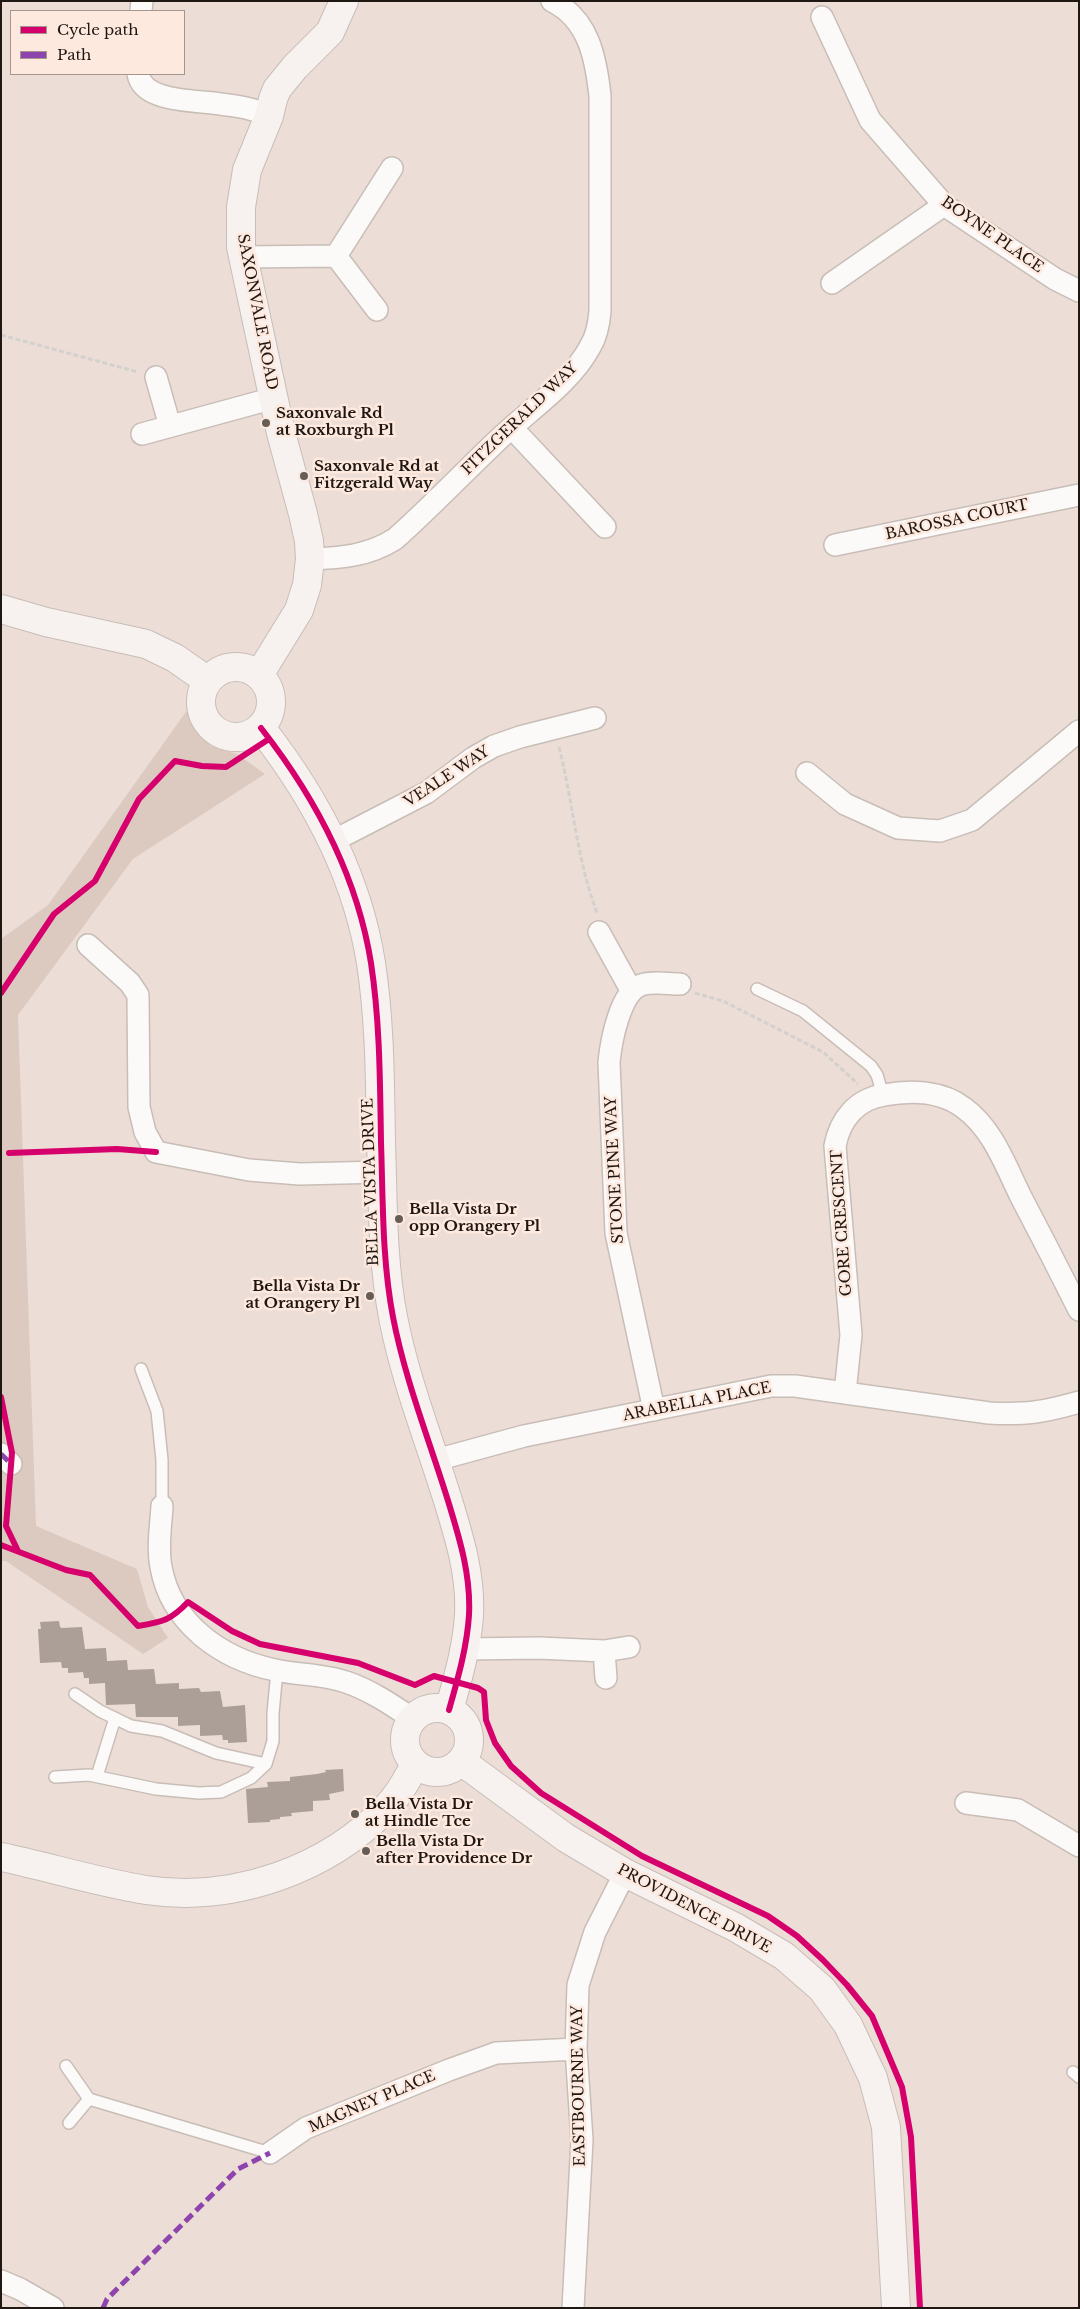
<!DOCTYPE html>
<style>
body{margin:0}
#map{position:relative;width:1080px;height:2309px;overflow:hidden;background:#ecded6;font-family:"Libre Baskerville",serif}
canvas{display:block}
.frame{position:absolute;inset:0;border:2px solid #1f1712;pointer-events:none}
.legend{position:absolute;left:10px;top:10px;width:175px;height:65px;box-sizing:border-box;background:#fee9df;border:1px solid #a5958d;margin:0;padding:6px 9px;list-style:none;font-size:15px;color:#1f1712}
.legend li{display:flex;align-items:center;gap:10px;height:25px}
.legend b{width:25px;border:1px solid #a5958d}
</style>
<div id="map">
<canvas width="1080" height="2309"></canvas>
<div class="frame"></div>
<ul class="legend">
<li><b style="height:6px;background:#d6006c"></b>Cycle path</li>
<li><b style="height:6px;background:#8e44ad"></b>Path</li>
</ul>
</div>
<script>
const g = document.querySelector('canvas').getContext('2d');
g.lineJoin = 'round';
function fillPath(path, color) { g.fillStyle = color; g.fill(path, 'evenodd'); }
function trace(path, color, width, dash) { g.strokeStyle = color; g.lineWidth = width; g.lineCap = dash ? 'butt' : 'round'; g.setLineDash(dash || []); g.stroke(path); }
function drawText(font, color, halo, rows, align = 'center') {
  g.font = font + ' "Libre Baskerville",serif'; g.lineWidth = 5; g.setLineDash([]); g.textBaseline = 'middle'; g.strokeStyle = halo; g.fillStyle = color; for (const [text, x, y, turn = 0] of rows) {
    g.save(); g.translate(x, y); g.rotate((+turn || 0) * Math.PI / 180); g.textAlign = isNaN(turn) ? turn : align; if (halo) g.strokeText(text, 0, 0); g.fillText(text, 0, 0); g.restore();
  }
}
const green = new Path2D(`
 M188 709 195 731 211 746 237 754 265 774 133 859 18 1015 36 1526 137 1569 148 1607 168 1638 143 1654 6 1561H1V939L48 905Z`);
const building = new Path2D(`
 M59 1621 60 1627 62 1628 82 1627 85 1649 106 1648 107 1661 127 1660 128 1670 154 1669 156 1684 179 1683V1689L199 1688 201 1692 220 1691 223 1707 245 1705 247 1742 228 1743V1740H223L222 1735 200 1736V1725L178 1726V1717H136L135 1704 106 1705 105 1683 89 1684V1678H84L83 1672 68 1673V1668H62L61 1662 40 1663 38 1629H41L40 1622Z
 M343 1769 344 1791 329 1794 330 1800 313 1801V1811L291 1813 292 1816 280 1817V1819L270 1820V1822L248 1823 246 1789 268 1787 267 1782 290 1781V1777L317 1774 326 1772 325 1770Z`);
const path = new Path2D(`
 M1 335 138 372
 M559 747C573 802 577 860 597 913
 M695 993 723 1001 823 1052 858 1084
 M1 1398V1397`);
const lane = new Path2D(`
 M757 989 803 1011 871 1066 877 1075 883 1095
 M141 1369 157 1411 162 1460V1506
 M75 1694 100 1711 131 1726 162 1731 216 1753 266 1764
 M97 1776 115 1718
 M55 1777 89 1775 156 1789 199 1793 221 1792 251 1778 266 1764 273 1741V1713L277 1671
 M66 2066 89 2099
 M1073 2072 1079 2077
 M69 2123 89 2099 270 2153`);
const street = new Path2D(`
 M141 11 142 1
 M822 17 870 120 944 205 1055 279 1079 291
 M138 74C143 103 197 100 220 104 237 106 253 108 269 116
 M336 256 392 168
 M243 257 336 256 377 310
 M832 283 944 205
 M156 377 170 426
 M512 428 605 527
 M142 434 274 398
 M835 545 1079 495
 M310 559C341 558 368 556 395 539 431 507 464 472 499 439 529 410 570 384 590 347 597 336 599 324 600 311V96C596 59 589 19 552 1
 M807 773 845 804 898 828 940 831 972 820 1079 731
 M333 841 426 793 473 758 494 746 520 737 595 718
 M599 932 631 990
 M88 945 130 983 138 995 139 1107 145 1132 156 1152 249 1170 300 1174 382 1172
 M845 1393 851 1335 835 1146C840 1119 857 1099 884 1095 911 1090 942 1091 964 1108 993 1129 1006 1167 1021 1197 1041 1235 1060 1272 1079 1310
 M654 1410 616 1233 609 1062C611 1042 620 992 641 985 652 981 668 984 680 984
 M1 1454 11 1464
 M436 1460 524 1436 771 1386H795L989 1413C1026 1415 1044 1412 1079 1402
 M162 1506C161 1525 157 1547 161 1567 171 1623 221 1659 275 1670 298 1675 323 1674 346 1682 370 1690 392 1705 413 1719
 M465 1649 539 1648 604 1651 629 1647
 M604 1651 606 1678
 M966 1803 1018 1810 1079 1846
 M270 2153 306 2128 449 2070 496 2053 576 2049
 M1 2281 20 2289 53 2308
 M573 2308 582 2140 576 2049 578 1985 595 1932 625 1873`);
const secondary = new Path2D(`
 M1 609 46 622 146 644 175 658 208 681
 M201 702a35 35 0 1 1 70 0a35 35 0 1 1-70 0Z
 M259 675 299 610 307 585 310 559 309 541 303 514 281 433 241 247V207L247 170 269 116 273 99 277 89 295 67 330 32 344 1
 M261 728C315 797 357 875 371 963 380 1022 380 1082 381 1142 383 1200 382 1260 393 1317 405 1380 430 1442 449 1504 460 1540 471 1576 469 1615 467 1647 458 1678 449 1710
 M405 1740a32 32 0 1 1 64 0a32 32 0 1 1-64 0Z
 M461 1761 566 1838 625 1873 735 1927 784 1956 822 1989 848 2025 873 2078 886 2127 896 2308
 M1 1857C49 1867 97 1882 146 1890 233 1903 328 1870 388 1806 400 1794 407 1779 415 1765`);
const quiet = new Path2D(`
 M1 1454 11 1464
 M103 2308 107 2299 238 2169 270 2153`);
const cycleway = new Path2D(`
 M261 728C315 797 357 875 371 963 380 1022 380 1082 381 1142 383 1200 382 1260 393 1317 405 1380 430 1442 449 1504 460 1540 471 1576 469 1615 467 1647 458 1678 449 1710
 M1 993 54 914 95 881 139 799 175 761 202 766 226 767 269 739
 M9 1153 117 1149 156 1152
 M1 1397 12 1453 6 1526 18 1551
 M1 1545 66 1570 90 1575 138 1626C163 1622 171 1620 188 1602L232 1631 260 1644 358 1663 415 1685 434 1676 478 1688 484 1692 486 1720 495 1743 511 1766 541 1793 642 1856 768 1916 797 1936 823 1960 847 1985 872 2016 902 2087 911 2137 920 2308`);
const markers = [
 [266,423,5,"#675d57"],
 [304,476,5,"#675d57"],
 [399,1219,5,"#675d57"],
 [370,1296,5,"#675d57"],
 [355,1814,5,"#675d57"],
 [366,1851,5,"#675d57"]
];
const streetNames = [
 ["BOYNE PLACE",992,235,35],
 ["SAXONVALE ROAD",257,312,79],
 ["FITZGERALD WAY",520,419,-44],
 ["BAROSSA COURT",957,520,-12],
 ["VEALE WAY",447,777,-33],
 ["STONE PINE WAY",615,1170,-93],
 ["BELLA VISTA DRIVE",371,1182,-92],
 ["GORE CRESCENT",842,1223,-94],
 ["ARABELLA PLACE",697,1402,-11],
 ["PROVIDENCE DRIVE",694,1909,28],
 ["EASTBOURNE WAY",579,2086,-91],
 ["MAGNEY PLACE",372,2102,-23]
];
const poiNames = [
 ["Saxonvale Rd",276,414],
 ["at Roxburgh Pl",276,431],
 ["Saxonvale Rd at",314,467],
 ["Fitzgerald Way",314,484],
 ["Bella Vista Dr",409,1210],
 ["opp Orangery Pl",409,1227],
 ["Bella Vista Dr",360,1287,"right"],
 ["at Orangery Pl",360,1304,"right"],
 ["Bella Vista Dr",365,1805],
 ["at Hindle Tce",365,1822],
 ["Bella Vista Dr",376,1842],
 ["after Providence Dr",376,1859]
];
fillPath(green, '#dccac0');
fillPath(building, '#ab9f98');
trace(lane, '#c8bdb7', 14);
trace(street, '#c8bdb7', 24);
trace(secondary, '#c8bdb7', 30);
trace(path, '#d4d0ce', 3, [5, 2.5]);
trace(lane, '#fcfaf9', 11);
trace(street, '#fcfaf9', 21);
trace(secondary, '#f7f2f0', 28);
trace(quiet, '#8e44ad', 5, [10, 5]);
trace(cycleway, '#d6006c', 6);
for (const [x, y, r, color] of markers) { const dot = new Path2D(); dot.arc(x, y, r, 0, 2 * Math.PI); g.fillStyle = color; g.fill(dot); trace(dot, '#fee9df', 2); }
drawText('15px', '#1f1712', '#fee9df', streetNames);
drawText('bold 15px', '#1f1712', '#fee9df', poiNames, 'left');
</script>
